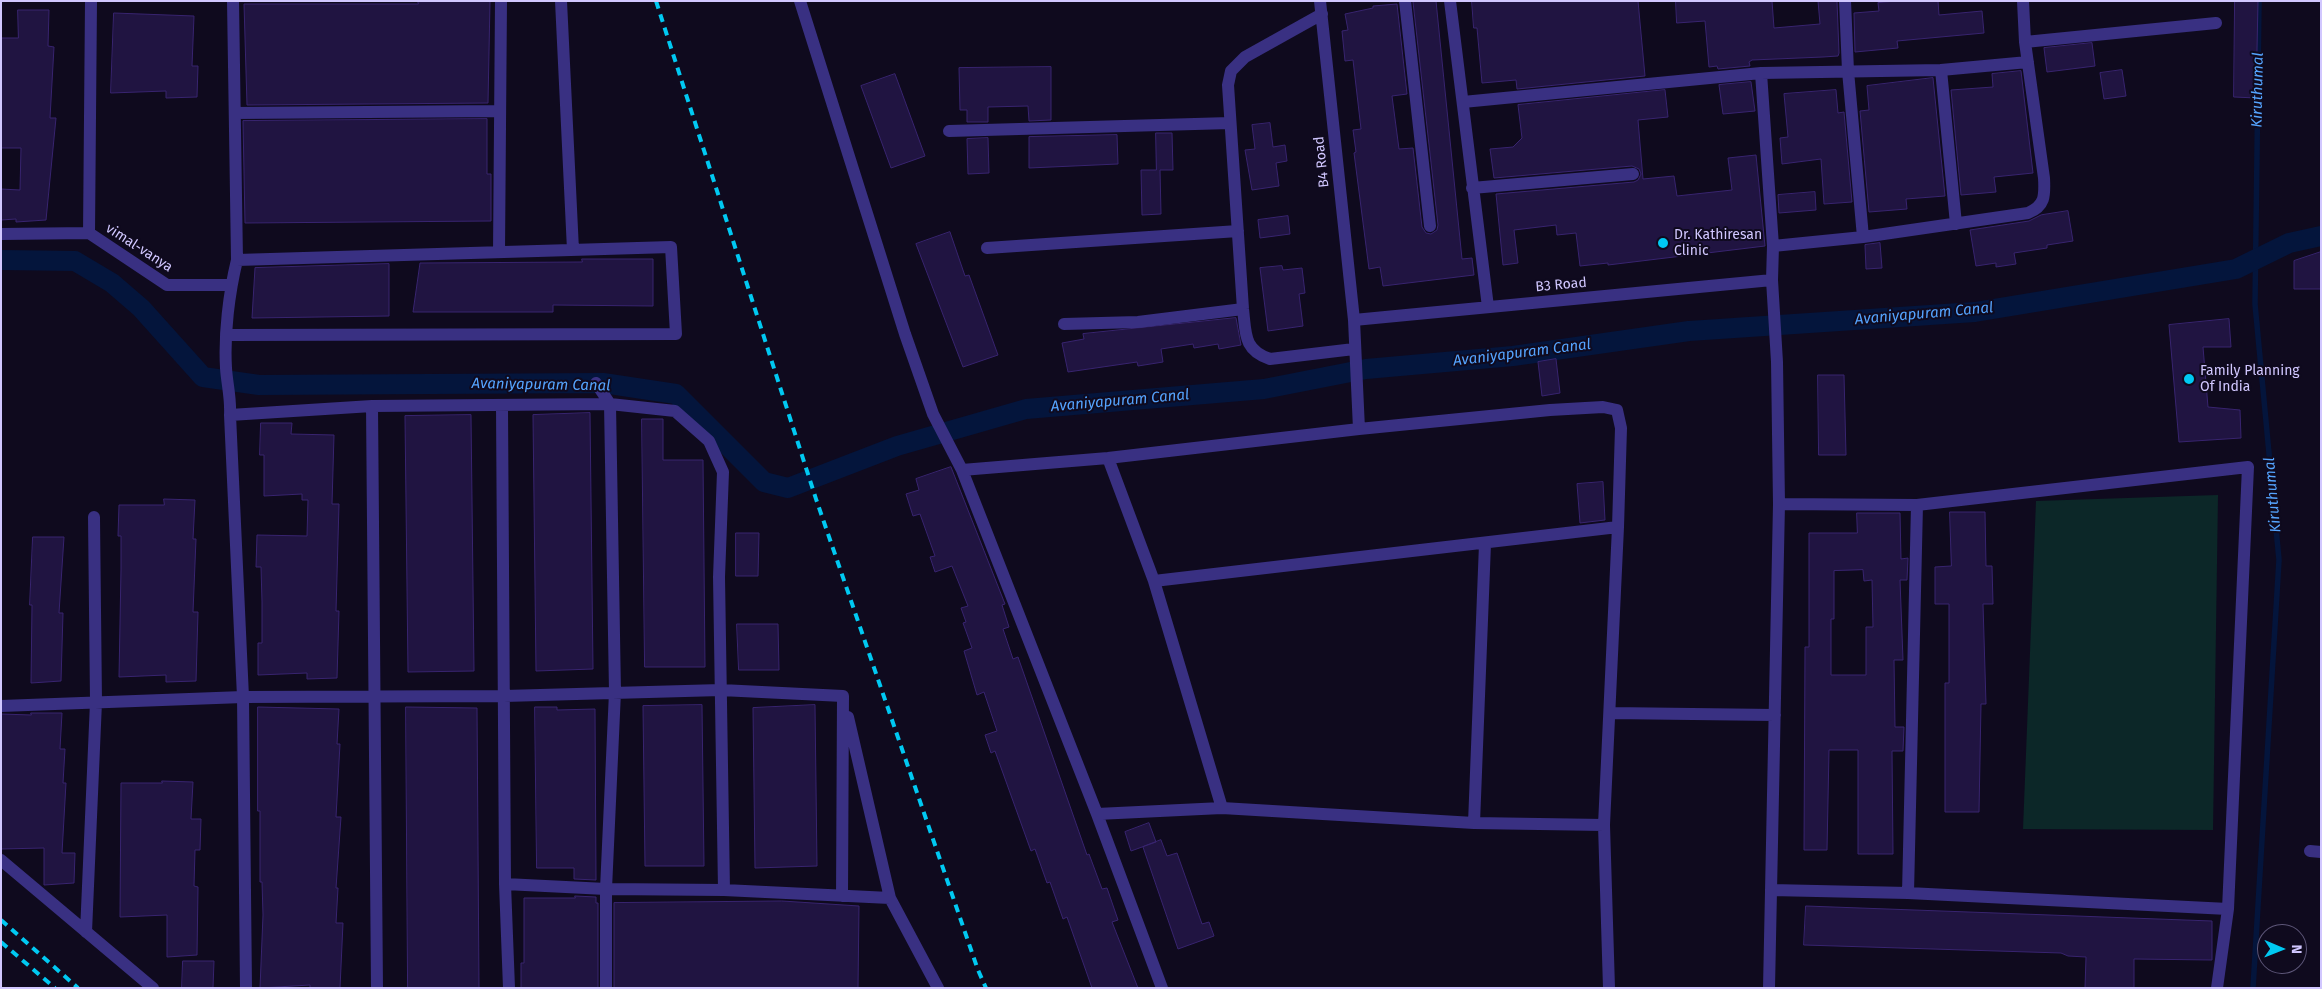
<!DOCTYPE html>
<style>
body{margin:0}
#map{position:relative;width:2322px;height:989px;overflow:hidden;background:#0f0a1e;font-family:"Fira Sans",sans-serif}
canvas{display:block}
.frame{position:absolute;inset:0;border:2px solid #d1c7ff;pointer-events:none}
.north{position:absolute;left:2257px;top:924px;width:50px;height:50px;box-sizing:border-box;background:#0f0a1e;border:1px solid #5d5678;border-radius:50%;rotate:91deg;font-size:14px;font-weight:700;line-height:20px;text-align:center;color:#d1c7ff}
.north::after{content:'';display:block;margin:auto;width:18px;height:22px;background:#00c9f2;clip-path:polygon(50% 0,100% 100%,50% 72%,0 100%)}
</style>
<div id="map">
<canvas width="2322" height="989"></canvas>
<div class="frame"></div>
<div class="north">N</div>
</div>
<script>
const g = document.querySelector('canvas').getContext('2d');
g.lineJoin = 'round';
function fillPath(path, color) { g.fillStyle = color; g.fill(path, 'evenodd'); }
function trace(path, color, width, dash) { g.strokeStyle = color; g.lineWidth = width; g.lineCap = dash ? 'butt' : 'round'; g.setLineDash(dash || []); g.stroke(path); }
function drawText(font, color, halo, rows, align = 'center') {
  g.font = font + ' "Fira Sans",sans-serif'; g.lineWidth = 4; g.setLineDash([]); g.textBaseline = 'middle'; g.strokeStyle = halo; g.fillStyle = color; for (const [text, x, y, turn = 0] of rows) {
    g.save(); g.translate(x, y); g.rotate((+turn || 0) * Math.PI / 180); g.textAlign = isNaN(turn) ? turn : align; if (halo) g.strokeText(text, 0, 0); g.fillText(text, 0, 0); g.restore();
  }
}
const green = new Path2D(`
 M2218 495 2213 830 2023 829 2036 501Z`);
const stream = new Path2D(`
 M2253 988 2279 560 2255 304 2259 1`);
const canal = new Path2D(`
 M1 260 75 261 112 283 141 308 203 377 259 385 603 383 676 394 764 482 788 488 897 446 1026 409 1264 389 1366 369 1513 356 1689 331 1975 312 2236 269 2289 243 2321 236`);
const building = new Path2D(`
 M418 1H490L488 103 247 105 244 4H418Z
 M1436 1 1462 259 1472 258 1474 275 1383 286 1380 267 1369 269 1354 153 1356 152 1353 130 1361 129 1353 60 1345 61 1342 31 1348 30 1345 14 1373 8V6L1397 4 1407 94 1392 96 1399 149 1413 148 1422 227 1426 233 1431 234 1437 230 1438 225 1413 2Z
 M1472 1H1638L1645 76 1517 89 1516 80 1482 83 1477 28H1474Z
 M1676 1H1772L1774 28 1820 24 1818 1H1837L1839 53 1838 56 1823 57 1752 60 1749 62 1750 66 1718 69 1717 66 1709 67 1705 21 1677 23Z
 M1897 1H1938L1939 15 1982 11 1984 33 1897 41 1898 48 1855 52 1854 13 1879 11 1878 3Z
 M2235 1H2258L2256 98 2234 97Z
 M18 10H49L48 46 54 47 50 118H56L46 220 16 222V219L1 220V189L20 190 21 148H1V38H18Z
 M114 13 194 16 192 66H198L197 97 166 98V91L111 93Z
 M2092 43 2095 66 2047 72 2044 48Z
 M1051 67V120L1029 121 1028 106 988 107V122H967V110H960L959 68Z
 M2122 70 2126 96 2104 99 2100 73Z
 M2021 71 2033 173 1994 177 1996 192 1961 195 1951 90 1993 87 1992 74Z
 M895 74 925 156 891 168 861 86Z
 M1933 78 1945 196 1906 199 1907 209 1869 212 1860 111 1869 110 1867 86Z
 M1751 82 1755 111 1723 114 1719 85Z
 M1665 90 1668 117 1638 120 1643 179 1674 176 1677 196 1732 190 1728 158 1756 155 1765 246 1608 265V263L1580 266 1576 233 1557 235 1556 225 1514 230 1518 263 1503 265 1496 194 1634 182 1638 180 1641 174 1639 169 1632 166 1494 178 1490 149 1513 147 1522 138 1518 105Z
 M1836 90 1838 113 1844 112 1852 202 1824 204 1821 159 1782 164 1780 138 1788 137 1784 94Z
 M487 119V174H491V221L245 223 243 121Z
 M1270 123 1273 147 1285 145 1287 161 1276 163 1279 186 1252 190 1245 150 1255 149 1252 125Z
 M1156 133H1172L1173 170H1160L1161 214 1142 215 1141 170H1156Z
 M1117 135 1118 164 1029 168V137Z
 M988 138 989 173 968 174 967 139Z
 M1815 192 1816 210 1779 213 1778 195Z
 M2068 211 2073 241 2047 245V248L2014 253 2016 264 1996 267V263L1976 266 1970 230 2029 221 2041 215Z
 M1288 216 1290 234 1260 238 1258 220Z
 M950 232 965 276 969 275 998 355 963 367 916 244Z
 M1880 243 1882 268 1866 269 1865 245Z
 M2321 252V289H2294V261Z
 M582 259H653V306L553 305V312H413L420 263 582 262Z
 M389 264V316L252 318 255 268Z
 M1282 266 1283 270 1302 268 1305 293 1299 294 1303 326 1268 331 1260 268Z
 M1236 318 1241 345 1219 349 1218 344 1194 348 1193 344 1161 349 1163 362 1138 366 1137 362 1068 372 1062 343 1084 339 1083 334Z
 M2229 319 2231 347H2203L2208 407 2240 410 2241 438 2179 442 2169 325Z
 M1556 359 1560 393 1542 396 1538 362Z
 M1818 375H1844L1846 455H1819Z
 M590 413 593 669 536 671 533 415Z
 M471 415 474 671 408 672 405 416Z
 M642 419H663V460H703L705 667H645Z
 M261 423H292L291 434 334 435 332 504H339L336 611H339L337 678 307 679V673L258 675V643H262V602L261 567H256L257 535 307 536 308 500H302V494L264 496V455H260Z
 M951 467 1005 604 1002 605 1009 627 1003 629 1013 659 1018 657 1087 855 1089 854 1102 889 1107 888 1118 920 1112 922 1138 988H1092L1067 917 1063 919 1050 882 1047 883 1035 849 1031 851 995 751 991 753 985 735 997 731 984 692 977 695 964 651 972 648 963 623 966 622 961 608 968 606 952 566 935 572 930 557 935 556 920 514 913 516 906 494 919 490 916 479Z
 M1603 482 1605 520 1580 523 1577 484Z
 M164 499 195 500 193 539H196L193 612H198L196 681 166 682V675L119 677 121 569V536H118L119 505H164Z
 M1950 512H1985L1986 566H1992L1993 604H1983L1986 704H1981L1979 812H1945V683H1949V604H1935V567L1951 566Z
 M1857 513H1900L1901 559 1908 558 1907 580H1900L1903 660H1894L1895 727H1904L1903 751H1892L1893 854H1858V750H1829L1827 850H1804L1805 647H1809V533H1857ZM1863 570 1864 581 1872 580 1873 627H1866V675H1831V619H1834V571Z
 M736 533H759L758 576H736Z
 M33 537H64L59 613H63L61 681 31 683 32 605H30Z
 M737 624H778L779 670H739Z
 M702 705 704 866H645L643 706Z
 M815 705 817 866 755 868 753 708Z
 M258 707 339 709 337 744H340L336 817H341L336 888H338L336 923H343L340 988H310V985L260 988 263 915 262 882H260V811H258Z
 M406 707 477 708 479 988H408Z
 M535 707H557V710L595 709 596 880 574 879V868H537Z
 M31 713H62L60 749H65L63 783H66L62 853H75L74 883 44 885V848L1 849V714L31 715Z
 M162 781 193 782 191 819H201L200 850H195L194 886 198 887 197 955 167 957V915L120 917 121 783H162Z
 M1149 823 1156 842 1131 851 1125 832Z
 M1161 840 1167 856 1177 853 1202 924 1209 922 1214 936 1178 949 1143 847Z
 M575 896 596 897V903H598V988H521V963H524V898H575Z
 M782 901 859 906 858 988H614V903Z
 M1806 906 2212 921V960L2134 959V988H2085L2086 957 2068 956 2061 953 1804 945Z
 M183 961H214L213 988H182Z`);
const minor = new Path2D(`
 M233 1 237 260C229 293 224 334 226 368 227 384 231 398 230 415L243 697 246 988
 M561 1 573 250
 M800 1 905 334 933 414 962 470 1097 814 1162 988
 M1320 1 1354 320 1359 429
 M1405 1 1430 226
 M1450 1 1488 307
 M1845 1 1848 71 1863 237
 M1322 14 1245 57 1231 71 1228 85 1243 309C1246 333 1243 350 1270 359L1354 349
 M2025 42 2216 23
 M1941 70 1956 224
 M1761 73 1773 246 1772 280 1777 362 1779 504 1769 988
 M1463 102 1761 73 1941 70 2028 62
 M235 113 500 111
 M949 131 1230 123
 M1472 188 1633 174
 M89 233 91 1
 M1 234 89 233 167 285H230
 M1773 246 1863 237 2028 213C2045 206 2045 196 2044 178L2025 42 2023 1
 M987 248 1238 231
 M499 252 501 1
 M1354 320 1772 280
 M1064 324 1138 322 1243 309
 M228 335 676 334 671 247 237 260
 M596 383 610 404 615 692 606 889V988
 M372 406 377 988
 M502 407 505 884 509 988
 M230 415 372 406 610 404 675 411 709 441 723 472 719 577 724 890
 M1108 458 1154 581 1222 808
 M962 470 1108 458 1359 429 1550 410 1603 407 1617 410 1621 428 1618 527 1604 825 1609 988
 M1779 504 1917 505 2248 467 2228 909 2217 988
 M1154 581 1618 527
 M1 706 243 697 504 696 721 690 843 696 842 896
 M1610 713 1775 715
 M848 717 890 898 938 988
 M1097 814 1222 808 1474 823 1604 825
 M1474 823 1485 544
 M2310 851 2321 852
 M1 860 153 988
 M505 884 606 889 724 890 890 898
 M1771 890 1908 893 2228 909
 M1908 893 1917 505
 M86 932 96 702 94 517`);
const rail = new Path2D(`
 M656 1 816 499 978 970 986 988
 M1 920 78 988
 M1 942 55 988`);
const markers = [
 [1663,243,6,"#00c9f2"],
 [2189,379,6,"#00c9f2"]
];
const streetNames = [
 ["B4 Road",1322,162,-96],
 ["vimal-vanya",139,248,33],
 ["B3 Road",1561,285,-5]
];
const poiNames = [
 ["Dr. Kathiresan",1674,235],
 ["Clinic",1674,251],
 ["Family Planning",2200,371],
 ["Of India",2200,387]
];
const waterNames = [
 ["Kiruthumal",2258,90,-89],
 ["Avaniyapuram Canal",1924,314,-5],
 ["Avaniyapuram Canal",1522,353,-7],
 ["Avaniyapuram Canal",541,385,1],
 ["Avaniyapuram Canal",1120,401,-5],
 ["Kiruthumal",2273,495,-95]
];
fillPath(green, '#0c2728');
trace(stream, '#04153c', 5.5);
trace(canal, '#04153c', 20);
fillPath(building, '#201441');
trace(building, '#38246f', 1);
trace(minor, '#393082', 12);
trace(rail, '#00c9f2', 4, [8, 6]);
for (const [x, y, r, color] of markers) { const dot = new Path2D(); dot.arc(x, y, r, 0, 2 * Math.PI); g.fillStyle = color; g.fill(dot); trace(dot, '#0f0a1e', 2); }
drawText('14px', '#d1c7ff', '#0f0a1e', streetNames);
drawText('14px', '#d1c7ff', '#0f0a1e', poiNames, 'left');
drawText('italic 15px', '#55a4ff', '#0f0a1e', waterNames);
</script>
